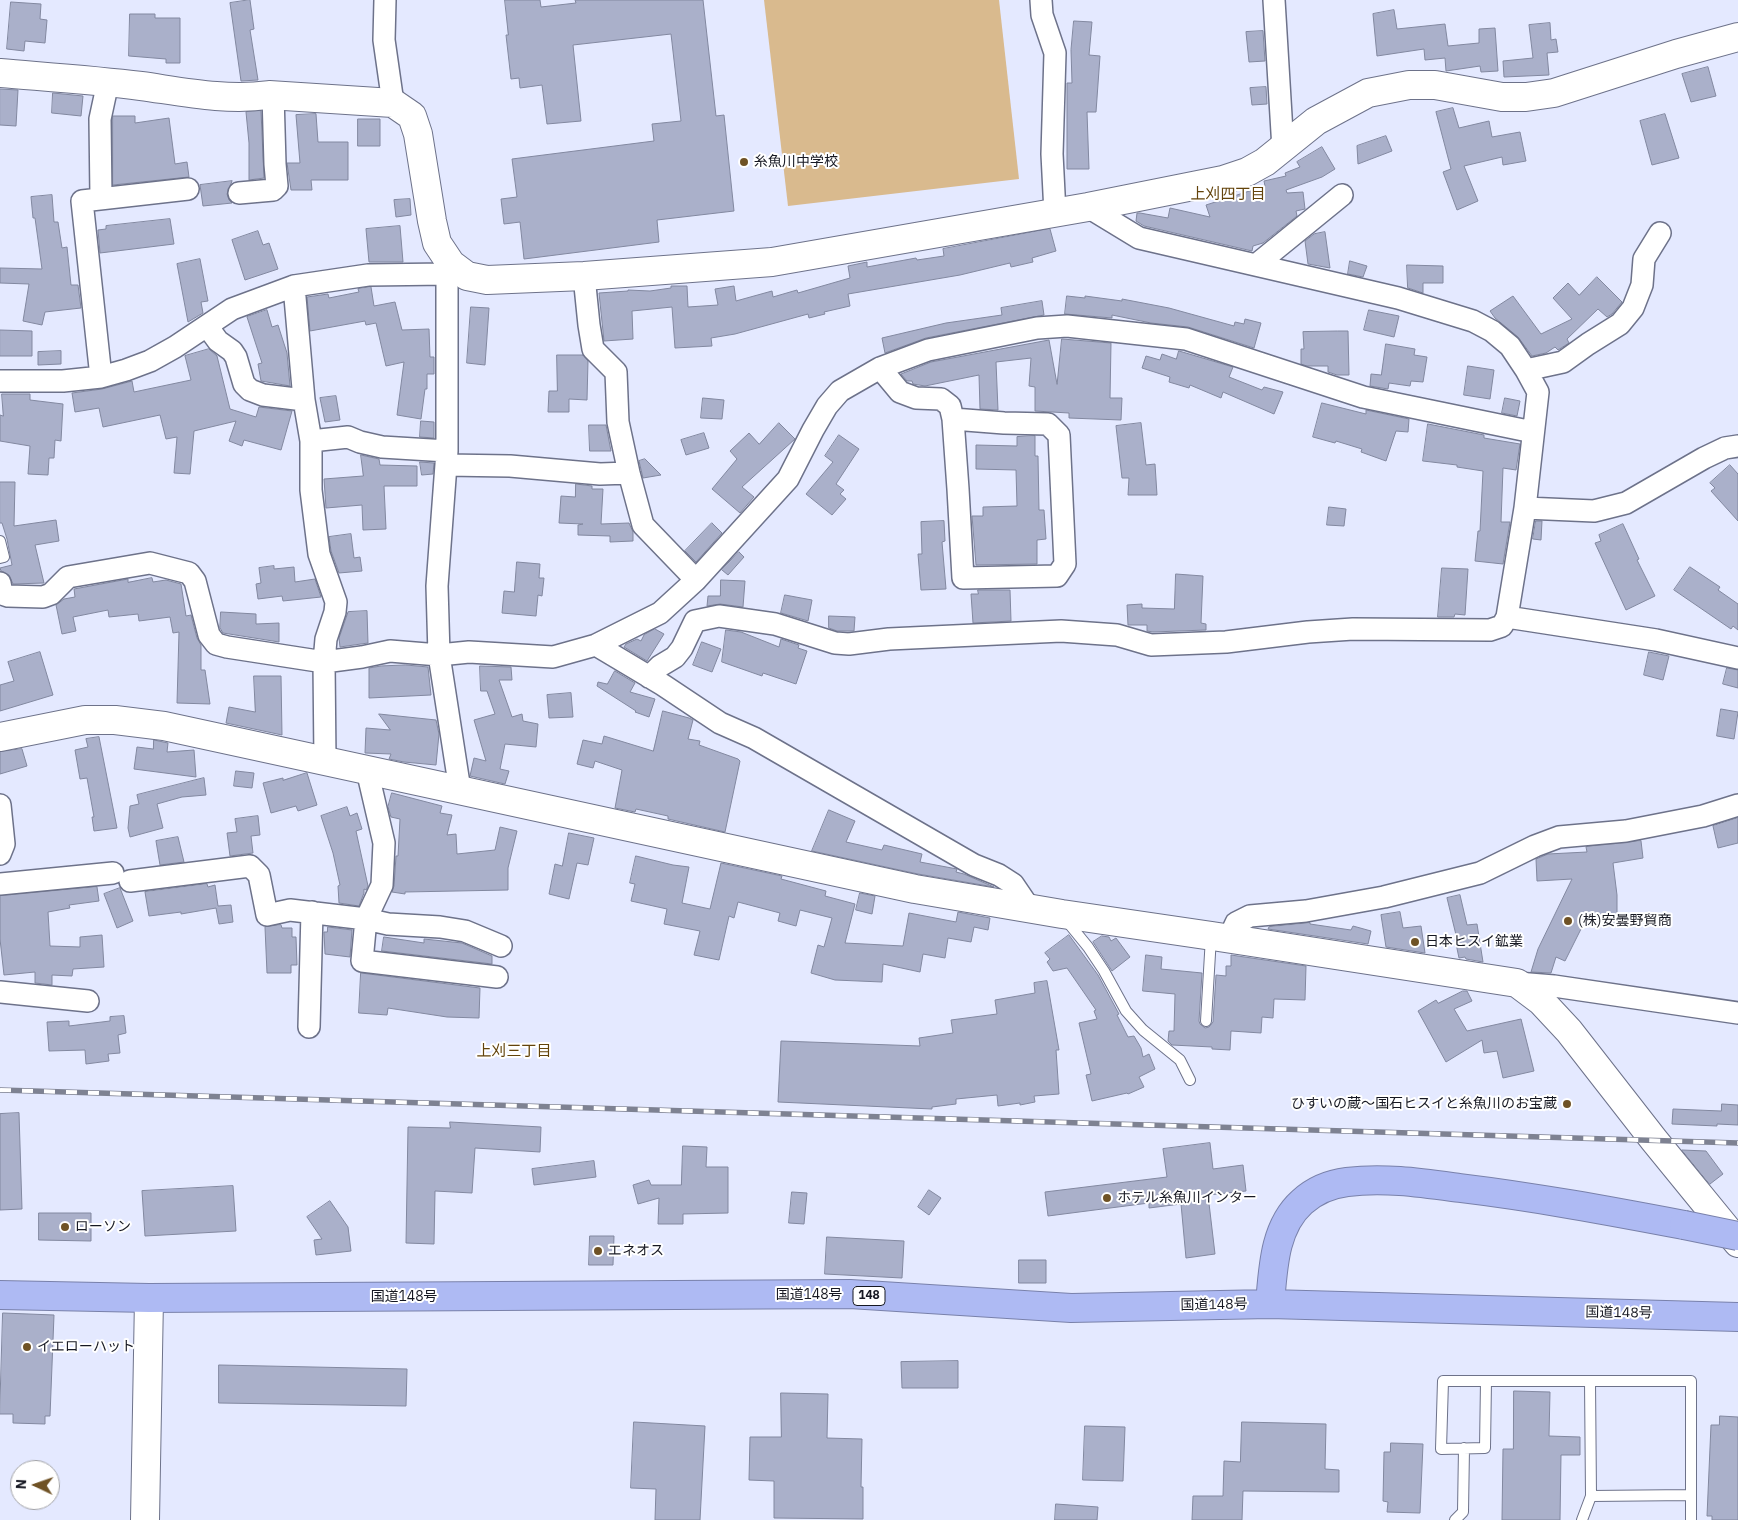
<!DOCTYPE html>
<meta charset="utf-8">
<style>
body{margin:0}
#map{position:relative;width:1738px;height:1520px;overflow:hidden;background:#e4e9ff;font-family:"IBM Plex Sans",sans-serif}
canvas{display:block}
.north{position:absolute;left:10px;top:1460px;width:50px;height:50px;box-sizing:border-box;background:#fff;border:1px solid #a2a3a7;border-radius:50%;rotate:273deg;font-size:14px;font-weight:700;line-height:20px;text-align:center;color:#161822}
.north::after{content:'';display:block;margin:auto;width:18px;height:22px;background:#6f5225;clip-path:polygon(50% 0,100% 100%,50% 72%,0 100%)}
</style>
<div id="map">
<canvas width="1738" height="1520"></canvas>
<div class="north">N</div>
</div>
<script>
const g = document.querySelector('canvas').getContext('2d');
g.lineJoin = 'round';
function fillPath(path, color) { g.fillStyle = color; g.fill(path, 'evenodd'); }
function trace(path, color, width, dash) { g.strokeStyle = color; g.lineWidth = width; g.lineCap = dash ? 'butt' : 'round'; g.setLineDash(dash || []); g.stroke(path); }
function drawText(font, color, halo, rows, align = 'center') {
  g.font = font + ' "IBM Plex Sans","Noto Sans JP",sans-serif'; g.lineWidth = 4; g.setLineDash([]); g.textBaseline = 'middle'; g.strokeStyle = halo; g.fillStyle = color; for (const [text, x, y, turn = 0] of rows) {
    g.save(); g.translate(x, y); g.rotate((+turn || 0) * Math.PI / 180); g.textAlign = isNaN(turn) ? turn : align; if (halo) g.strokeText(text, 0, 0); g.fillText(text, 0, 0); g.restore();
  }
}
const green = new Path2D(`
 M764 0H999L1019 179 788 206Z`);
const building = new Path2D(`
 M250 0 254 29 250 30 258 80 241 81 230 3Z
 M505 0H540L541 7 576 3 575 0H703L716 116 724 115 734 211 657 220 659 242 524 259 520 222 504 224 501 199 517 197 512 159 654 141 652 124 681 121 671 34 573 45 581 121 547 124 542 85 520 88 519 78 511 79 506 35H508Z
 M11 2 41 4 40 19 47 20 45 43 25 41 24 51 7 49Z
 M1394 10 1397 29 1445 24 1448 46 1479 43V29L1495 28 1498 71 1481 72 1480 66 1446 71 1445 58 1425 60 1424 49 1377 56 1373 14Z
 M130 14H155V18H180V63H166V59L129 56Z
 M1074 21 1092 22 1089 55 1100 56 1096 112H1087L1089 169H1067V83H1072L1071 50Z
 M1550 23 1551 40 1556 39 1558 52 1547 53 1549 75 1504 77 1503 61 1533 58 1529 25Z
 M1263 31 1265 61 1249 62 1246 32Z
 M1708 67 1716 96 1691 102 1682 74Z
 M1266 87 1267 104 1252 105 1250 88Z
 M0 89 18 90 16 126 0 125Z
 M53 93 83 96 81 116 52 113Z
 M1453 108 1459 128 1489 121 1492 137 1520 132 1526 161 1503 165 1502 157 1464 166 1478 201 1457 210 1443 172 1451 169 1436 112Z
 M261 111 264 178 249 180V143L246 112Z
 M316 114 318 142H348V180H311L312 190H291L287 163H300L296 115Z
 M1665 114 1679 158 1652 165 1640 121Z
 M113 116H135V123L169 118 175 164 187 162 189 177 113 185Z
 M358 119H380V146H358Z
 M1386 136 1392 151 1358 164 1357 146Z
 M1322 147 1335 169 1322 177 1286 190 1287 193 1303 192 1305 209 1296 211 1297 216 1263 243 1253 246 1252 251 1144 226 1136 221 1137 213H1140L1168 218 1170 208 1210 217 1206 205 1265 186 1264 181 1286 176 1285 173 1300 167 1297 162Z
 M232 181 227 194 229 200 232 203 203 206 200 185Z
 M52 195 54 222H58L62 248 67 247 71 285H78L81 308 45 312 42 325 23 321 29 284 0 283V268L42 269 35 218H33L31 197Z
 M410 199 411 215 396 217 394 200Z
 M170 219 174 244 100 253 98 230 106 229V226Z
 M400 226 403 262H369L366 229Z
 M1050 229 1056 251 1032 258 1033 262 1011 267 1010 263 960 275 848 294 850 306 824 312 825 314 809 318 808 314 735 334 711 338 712 346 675 348 672 307 632 311 633 339 604 341 599 293 628 291V290L650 291 671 288V286H687L688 307 718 305 715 289 734 286 736 301 772 291 773 297 797 290 798 293 850 278 848 266 867 262V267L916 258 917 260 944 256 943 249Z
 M258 231 263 245 269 243 278 269 245 280 232 240Z
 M1325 232 1330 268 1308 264 1305 241 1314 234Z
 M200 259 208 301 201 302 203 313 188 322 177 264Z
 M1350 261 1367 266 1363 277 1348 274Z
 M1407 265 1443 266V283H1423V293L1408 288Z
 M1597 277 1622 302 1612 314 1607 317 1598 309 1567 339 1569 343 1558 350 1555 347 1546 353 1532 356 1518 337 1495 318 1490 311 1513 296 1541 334 1572 319 1553 298 1568 283 1579 295Z
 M371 287 374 306 395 302 402 330 429 329 430 357H434V374H427V389H425L421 419 397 415 404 362 386 366 376 323 366 325 365 321 310 331 307 297 328 294 329 298 359 292 358 289Z
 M1067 296 1085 298V296L1122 301V299L1169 308 1234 326 1235 322 1244 324 1245 319 1261 323 1254 348 1188 327 1151 323 1112 315V318L1065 314Z
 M1042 301 1044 315 926 338 885 353 882 338 946 323 1002 315 1001 308Z
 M471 307 489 308 485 365 467 363Z
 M267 310 272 327 278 325 287 353 290 386 261 381 258 364 262 363 247 317Z
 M1369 310 1399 316 1394 337 1364 330Z
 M0 330 32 331V356H0Z
 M1338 331H1348L1349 375H1337L1328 372V366H1307L1301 364V349H1304L1303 332Z
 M1062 339 1111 343 1110 398H1122L1121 420 1069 418V413L1035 411V387L1029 386 1031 358 996 362 998 410 980 409 979 375 925 386 913 384 912 381H907L901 374 931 362 1049 340 1057 384Z
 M1386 344 1415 349 1414 355 1427 357 1423 382 1411 381 1410 386 1389 383 1388 389 1370 386 1371 374 1381 375Z
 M209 349 217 356 230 409 256 417 259 407 292 411 281 450 244 440 242 446 229 441 236 421 194 431 190 474 174 473 177 437 166 439 160 415 103 427 99 408 75 412 72 393 102 389 132 381 134 392 191 380 185 356Z
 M61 351V364L38 365V352Z
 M1179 351 1233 367 1229 377 1262 390 1264 387 1283 392 1274 414 1223 392 1221 398 1190 385 1189 388 1169 382 1170 377 1142 368 1146 356 1160 360 1162 354 1176 359Z
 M557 355H583L588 361 587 400 569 399V412H548L549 391H557Z
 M1468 366 1494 370 1490 399 1464 395Z
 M2 394H30V400L63 404 61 441 55 440 54 458H49L48 475 28 474 30 446 0 441V415L3 416Z
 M336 396 340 420 325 422 320 398Z
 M703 398 724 400 722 419 701 418Z
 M1505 398 1520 401 1517 416 1502 413Z
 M1322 403 1366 414V410L1409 419 1408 432 1396 431 1386 461 1361 452 1362 449 1336 441 1335 443 1313 437Z
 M421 421 434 422V438L420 437Z
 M779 423 795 439 742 487 754 497 740 513 712 489 737 459 730 451 749 433 759 444Z
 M1141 423 1146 465 1155 464 1157 495H1128L1129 478H1122L1116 426Z
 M1428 424 1484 435V438L1520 444 1516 470 1503 468 1501 522H1510L1503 564 1475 561 1478 531H1480L1483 471 1457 467V465L1423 461Z
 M589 425H606L611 451H590Z
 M704 433 709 448 686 455 681 440Z
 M839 435 859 449 836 484 844 490 840 494 846 499 832 515 806 494 833 462 825 456Z
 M1035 436V456H1038L1039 510H1044L1046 539 1037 540V564L976 565 972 516H983V507L1017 506 1016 470 976 469V445L1017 446V437Z
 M361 455 379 459 380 465 417 466V486H384L386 529 363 530 362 505 326 508 324 479 363 476Z
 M645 459 661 475 643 478 639 461Z
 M420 462 434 463 433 474 422 475Z
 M1730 465 1738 474V521L1711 491 1715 488 1710 483Z
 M0 482H15L14 526 56 520 59 541 35 545 44 583 13 584 9 575 1 571 0 568 12 565 7 539 2 523H0Z
 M576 484 592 486V489H603L601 524 629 523 633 532V541L610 542V536L578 535V525L583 524 559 523 561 496 575 497Z
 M1329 507 1346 509 1344 526 1327 525Z
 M944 521 945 541 942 542 946 589 921 590 918 554H922L921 522Z
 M1536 521H1542L1541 540 1533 539Z
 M712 523 722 533 696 562 685 551Z
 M1623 524 1639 559 1637 560 1655 596 1626 610 1595 543 1601 541 1599 535Z
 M351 534 354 558 360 557 362 571 339 573 331 551 329 537Z
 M739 552 744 557 728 575 722 570Z
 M517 562 540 564 539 578H544L542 596 538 595 536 616 502 613 504 591 514 592Z
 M274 566V569L294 567 295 582 315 579 321 597 283 601 282 596 258 599 256 584 261 583 259 568Z
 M1690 567 1720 587 1718 590 1738 604V630L1733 626 1731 629 1674 590Z
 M1442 568 1468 569 1465 615 1455 614 1454 617H1438Z
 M1176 574 1203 576 1201 623 1206 624V630L1153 632 1147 631V625H1128L1127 605 1142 604V608L1174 609Z
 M152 578 153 582 166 580 181 584 186 616 191 615 197 638 201 645V670H205L210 704 177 703 179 632 173 633 170 617 139 621 138 614 109 617 108 610 73 617 76 631 62 634 56 605 64 599 75 597 74 589 128 579V582Z
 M721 580 745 581 743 607 720 604 707 606 708 596H720Z
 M978 590H1010L1011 621 973 623 971 594H978Z
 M785 595 812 600 808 621 781 613Z
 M367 611 368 643 340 647 339 638 348 612Z
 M221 612 256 614V624L279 623V642L223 633 220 628Z
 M829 616 855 617 854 631H837L829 628Z
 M655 629 664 634 647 661 624 647 626 644 637 639 641 641 644 635Z
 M726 630 741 632 779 647 781 639 799 645 798 648 807 651 796 684 763 673 762 676 722 662Z
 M702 642 721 649 712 672 693 665Z
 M40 652 53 695 0 711V685L14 681 8 662Z
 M1649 652 1669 656 1663 680 1644 675Z
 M406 665 428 667 431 695 369 698V668L381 666Z
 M480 666 511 667 512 680H499L512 717 522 714 523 721 538 724 536 747 505 744 500 769 509 771 505 784 470 776 474 758 486 761 474 720 495 714 487 691H481Z
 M1727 668 1738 670V688L1723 684Z
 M615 671 635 683 630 692 655 699 649 717 635 712 636 711 597 686 598 682 607 684Z
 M254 676H281L282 735 226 723 229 707 255 712Z
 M571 693 573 717 549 718 547 695Z
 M1721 709 1738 712 1734 739 1717 736Z
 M663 711 689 718 693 720 688 739 700 741 699 745 738 759 740 761 725 832 668 819V816L636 809 635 812 615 808 622 770 595 761 593 768 577 764 583 740 602 744 604 736 653 751Z
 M379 714 436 720 439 734 436 765 404 762 389 759 391 754 365 753 366 728 390 730Z
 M99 737 117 828 94 831 92 817H94L87 778 80 779 75 750 88 747 86 739Z
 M154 740 168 743 167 752 194 750 196 777 134 769 137 747 153 749Z
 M22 749 27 766 0 774V752Z
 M236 771 254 773 252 788 234 786Z
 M307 773 317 805 298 811 296 806 271 813 263 783 283 778V780Z
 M204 778 206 795 182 797 157 804 163 828 130 837 128 828 130 806 139 804 137 795Z
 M392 793 442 806 440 813 452 815 447 835 456 834 457 854 495 850 500 827 517 831 508 868V890L405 892V894L392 892 394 886 396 856H398L400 819 391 817 388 807Z
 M347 807 350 816 357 813 362 829 356 831 368 886 366 890 364 889V893L359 906 339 903 338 886 340 885 333 853 321 816Z
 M829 810 855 821 846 842 882 850 884 845 922 854 920 862 957 869 956 872 964 874 994 887 918 874 812 851Z
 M258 816 260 835 251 836 253 853 230 856 227 833 237 832 235 819Z
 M1738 818V843L1718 848 1713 826Z
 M569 833 594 838 588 865 577 863 569 899 549 894 555 864 562 866Z
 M178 837 184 862 160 865 156 841Z
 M1641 841 1643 858 1613 863 1617 895V926L1583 925 1565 961 1556 957 1551 973 1531 972 1538 949 1572 879 1537 881 1536 859 1548 854 1587 852 1586 847Z
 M636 856 673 865 689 867 682 903 710 909 721 863 782 876 781 879 826 891 825 896 855 904 845 943 903 946 909 913 956 922 958 912 990 918 988 930 974 927 971 942 948 938 945 958 923 954 920 972 883 964 882 982 835 980 811 973 818 945 824 947 832 918 800 910 796 926 778 921 780 913 738 902 734 918 729 916 719 960 694 955 700 931 664 924 667 909 631 901 635 884 630 883Z
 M207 884 208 887 215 885 218 906 231 905 233 922 219 924 216 908 181 914V912L149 916 145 892Z
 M97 887 99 901 69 905 70 908 48 912 50 946 80 947V937L102 935 104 967 73 969 72 976 52 975V985L35 983V972L4 975 0 939V896Z
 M120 888 133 921 117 928 104 894Z
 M860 893 875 896 872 914 856 910Z
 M1460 895 1467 925 1477 924 1483 962 1466 959 1465 957 1459 958 1455 939H1457L1447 898Z
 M1400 912 1403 928 1421 926 1425 953 1386 947 1381 915Z
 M1310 923V924L1351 930 1353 926 1371 931 1368 944 1268 929 1269 927Z
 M281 925 282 928H292V937H296L297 965H291V973H267L265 927Z
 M328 927 352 930 350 957 325 954 324 932H327Z
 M1069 935 1098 975 1119 1014 1117 1015 1128 1037 1134 1036 1141 1048 1143 1057 1149 1054 1155 1069 1139 1077 1144 1087 1128 1094 1127 1093 1092 1101 1086 1075 1091 1074 1079 1023 1097 1019 1094 1011 1096 1010 1067 968 1053 971 1047 962 1050 959 1045 953Z
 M1102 936 1109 937 1111 941 1116 938 1130 957 1112 971 1093 942Z
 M384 937 424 943V939L462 943 492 956V964L382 951Z
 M1146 955 1162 957 1161 969 1202 973 1199 1021 1200 1024 1205 1028 1209 1027 1213 1022 1216 975 1226 976V966H1231V955L1306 966 1305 1000 1274 999 1273 1018 1262 1017 1261 1033 1231 1031 1230 1050 1212 1049V1047L1172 1045 1168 1041 1169 1031H1174L1175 994 1143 991Z
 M361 973 480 988 479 1018 447 1017 388 1008 387 1015 359 1013Z
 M1047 981 1059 1050H1056L1059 1094 1034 1096 1035 1102 1020 1105V1103L998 1106 997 1095 956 1099V1104L932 1107V1109L778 1102 781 1041 920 1046 919 1038 953 1033 951 1020 997 1014 995 1000 1035 993 1034 983Z
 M1463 991H1467L1472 1001 1454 1009 1467 1031 1521 1019 1534 1071 1503 1078 1497 1051 1484 1053 1482 1040 1446 1062 1418 1011 1436 1000 1438 1003Z
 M124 1016 126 1033 118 1035 120 1053 108 1054 109 1061 86 1064 85 1050 49 1051 47 1022 69 1021V1026L110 1021V1017Z
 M1722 1104 1738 1105V1125L1717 1124V1126L1672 1124 1673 1109 1721 1111Z
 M19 1113 22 1209 0 1210V1114Z
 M450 1122 541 1127 540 1152 475 1148 472 1193 435 1191 434 1244 406 1243 408 1127 450 1128Z
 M1210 1143 1213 1169 1243 1165 1246 1191 1208 1195 1215 1254 1186 1258 1181 1204 1149 1208V1203L1048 1216 1045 1192 1167 1177 1163 1149Z
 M683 1146 707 1147 706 1167H728V1213L683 1214V1224H658L659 1198 638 1204 633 1185 649 1180 651 1185H681Z
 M1682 1150 1706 1151 1723 1174 1710 1184Z
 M594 1161 596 1177 534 1185 532 1169Z
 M233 1186 236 1231 145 1236 142 1191Z
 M929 1190 941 1198 929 1215 918 1207Z
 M792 1192 807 1193 804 1224 789 1223Z
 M330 1201 348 1227 351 1251 316 1255 314 1240 322 1239 307 1217Z
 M39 1213H91V1241L39 1240Z
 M590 1236H614L613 1265H589Z
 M827 1237 904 1241 902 1278 825 1274Z
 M1019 1260H1046V1283H1019Z
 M3 1313 54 1315 50 1416H45V1424L13 1423V1414H0Z
 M958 1361V1388H902L901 1362Z
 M219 1365 407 1369 406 1406 219 1403Z
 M1514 1391 1550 1392 1549 1436 1580 1437V1455H1561L1560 1520H1502L1503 1449H1513Z
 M781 1393 828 1394 827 1438 862 1439 861 1487H863V1519L774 1518V1481L749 1480 750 1437H781Z
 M1720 1416 1738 1417V1520H1712V1516H1707L1711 1425H1719Z
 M634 1422 705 1426 700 1520H655L656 1489 631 1488Z
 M1242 1422 1326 1424 1325 1469 1339 1470V1492L1243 1491 1242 1520H1192L1193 1496H1223L1224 1461 1240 1462Z
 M1085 1426 1125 1427 1123 1481 1083 1480Z
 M1391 1443 1423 1444 1420 1513 1387 1512 1388 1502 1383 1501 1384 1452H1390Z
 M1056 1504 1098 1507 1097 1520H1055Z`);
const lane = new Path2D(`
 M0 541 4 557 0 558
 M1066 920 1088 947 1104 971 1126 1011 1143 1030 1180 1060 1190 1080
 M1206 1021 1211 937
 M1486 1381 1485 1448 1441 1449 1443 1381H1691V1520
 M1591 1496 1691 1495
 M1455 1520 1463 1512 1464 1448
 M1582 1520 1591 1496 1590 1381`);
const street = new Path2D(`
 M385 0 384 40 393 103
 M1041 0 1042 15 1055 53 1052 154 1055 213
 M1274 0 1283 149
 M239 193 273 190 277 186 275 164 273 95
 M101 198 100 119 108 82
 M451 264 447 274V451L437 586 439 655 460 790
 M1256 265 1342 195
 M584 276 589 325 593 349 616 372 618 422 629 473 643 525 696 580
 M294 286 304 400 311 441V490L319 554 336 602 335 612 326 639 324 662 325 761
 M207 326 218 341 232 351 236 357 244 384 250 390 263 395 304 400
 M880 368 900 392 916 398 941 399 950 406 953 419 958 489 963 578 1057 576 1065 564 1059 435 1048 424 1004 423 953 419
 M1526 370 1563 362 1588 344 1620 324 1633 308 1642 285 1644 259 1660 233
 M101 377 82 201 188 189
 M0 381H63L101 377 126 370 150 361 175 347 232 309 294 286 368 275 447 274
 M311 441 348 437 360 442 382 447 447 451
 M446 465 510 466 600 474 629 473
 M1525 508 1594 511 1626 503 1704 458 1725 448 1738 446
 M0 583 2 594 8 596 43 597 51 594 68 577 150 563 189 573 195 581 209 635 216 644 227 647 324 662 362 657 390 651 439 655 469 652 553 657 596 645 660 613 696 580 788 479 813 430 827 406 840 391 880 368 928 350 1037 328 1067 326 1186 339 1363 397 1533 432
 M1507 617 1656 640 1738 658
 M596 645 663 685 720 723 754 738 974 865 999 875 1013 884 1030 909
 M649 677 660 666 675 657 682 648 695 621 719 616 775 624 835 643 849 644 889 639 1061 631 1117 635 1151 645 1226 642 1308 632 1353 629 1490 630 1502 626 1507 617 1525 508 1538 392 1526 370 1510 346 1492 331 1473 321 1398 298 1139 238 1088 207
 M367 770 384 843 382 885 366 919 362 961 497 977
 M0 805 4 844 0 854
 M130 881 250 866 259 875 267 915 290 910 366 919 388 924 440 927 465 931 501 946
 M0 884 113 873
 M1229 938 1236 923 1250 916 1306 911 1384 897 1480 873 1535 846 1559 837 1626 831 1703 816 1738 805
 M1517 983 1554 986 1738 1013
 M0 992 88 1001
 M309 1027 312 912`);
const secondary = new Path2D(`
 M0 73C47 77 94 80 141 86 184 92 226 101 269 95L393 103 412 116 418 134 432 221 437 243 451 264 467 276 487 280 584 276 772 262 1088 207 1223 180 1247 172 1265 162 1316 121 1368 93 1409 85H1435L1502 97H1526L1554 93 1676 54 1738 37
 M0 737 85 720H115L164 726 915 889 1062 914 1212 936 1517 983 1541 1001 1569 1031 1654 1140 1738 1243
 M145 1520 149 1298`);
const highway = new Path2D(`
 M0 1295 149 1298 850 1294 1071 1308 1270 1304 1738 1317
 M1270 1304C1273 1269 1274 1227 1302 1202 1314 1191 1331 1184 1347 1182 1384 1177 1423 1183 1460 1188 1535 1197 1610 1211 1684 1225`);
const rail = new Path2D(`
 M0 1090 1738 1143`);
const highwayBridge = new Path2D(`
 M1684 1225 1738 1236`);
const markers = [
 [744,162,5,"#6f5225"],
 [1568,921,5,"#6f5225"],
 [1415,942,5,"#6f5225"],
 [1567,1104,5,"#6f5225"],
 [1107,1198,5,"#6f5225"],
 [65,1227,5,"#6f5225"],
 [598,1251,5,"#6f5225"],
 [27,1347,5,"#6f5225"]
];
const shields = [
 [869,1296,32]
];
const shieldNames = [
 ["148",869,1296]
];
const poiNames = [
 ["糸魚川中学校",754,162],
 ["(株)安曇野貿商",1578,921],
 ["日本ヒスイ鉱業",1425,942],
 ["ひすいの蔵～国石ヒスイと糸魚川のお宝蔵",1557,1104,"right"],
 ["ホテル糸魚川インター",1117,1198],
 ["ローソン",75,1227],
 ["エネオス",608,1251],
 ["イエローハット",37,1347]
];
const streetNames = [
 ["国道148号",809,1295],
 ["国道148号",404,1297],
 ["国道148号",1214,1305,-1],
 ["国道148号",1619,1313,1]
];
const neighbourhoodNames = [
 ["上刈四丁目",1228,195],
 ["上刈三丁目",514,1052]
];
fillPath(green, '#d9ba8e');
fillPath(building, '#aab0ca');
trace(building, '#8288a0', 1);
trace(lane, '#6d728a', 12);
trace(street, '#6d728a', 24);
trace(secondary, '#6d728a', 30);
trace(highway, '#7981aa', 30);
trace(lane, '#fff', 10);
trace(street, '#fff', 21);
trace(secondary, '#fff', 28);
trace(highway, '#aebaf3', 28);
trace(rail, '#7e8292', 5.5);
trace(rail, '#fff', 4, [11]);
trace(highwayBridge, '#7981aa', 30, []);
trace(highwayBridge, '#aebaf3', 28);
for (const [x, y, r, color] of markers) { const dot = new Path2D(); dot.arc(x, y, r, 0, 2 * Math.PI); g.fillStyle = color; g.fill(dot); trace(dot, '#fff', 2); }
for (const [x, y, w] of shields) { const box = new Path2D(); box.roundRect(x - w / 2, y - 9.5, w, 19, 4); g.fillStyle = '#fff'; g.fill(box); trace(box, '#161822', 1); }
drawText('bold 12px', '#161822', null, shieldNames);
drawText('14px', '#161822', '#fff', poiNames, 'left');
drawText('14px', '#161822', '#fff', streetNames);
drawText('15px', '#63430b', '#fff', neighbourhoodNames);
</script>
